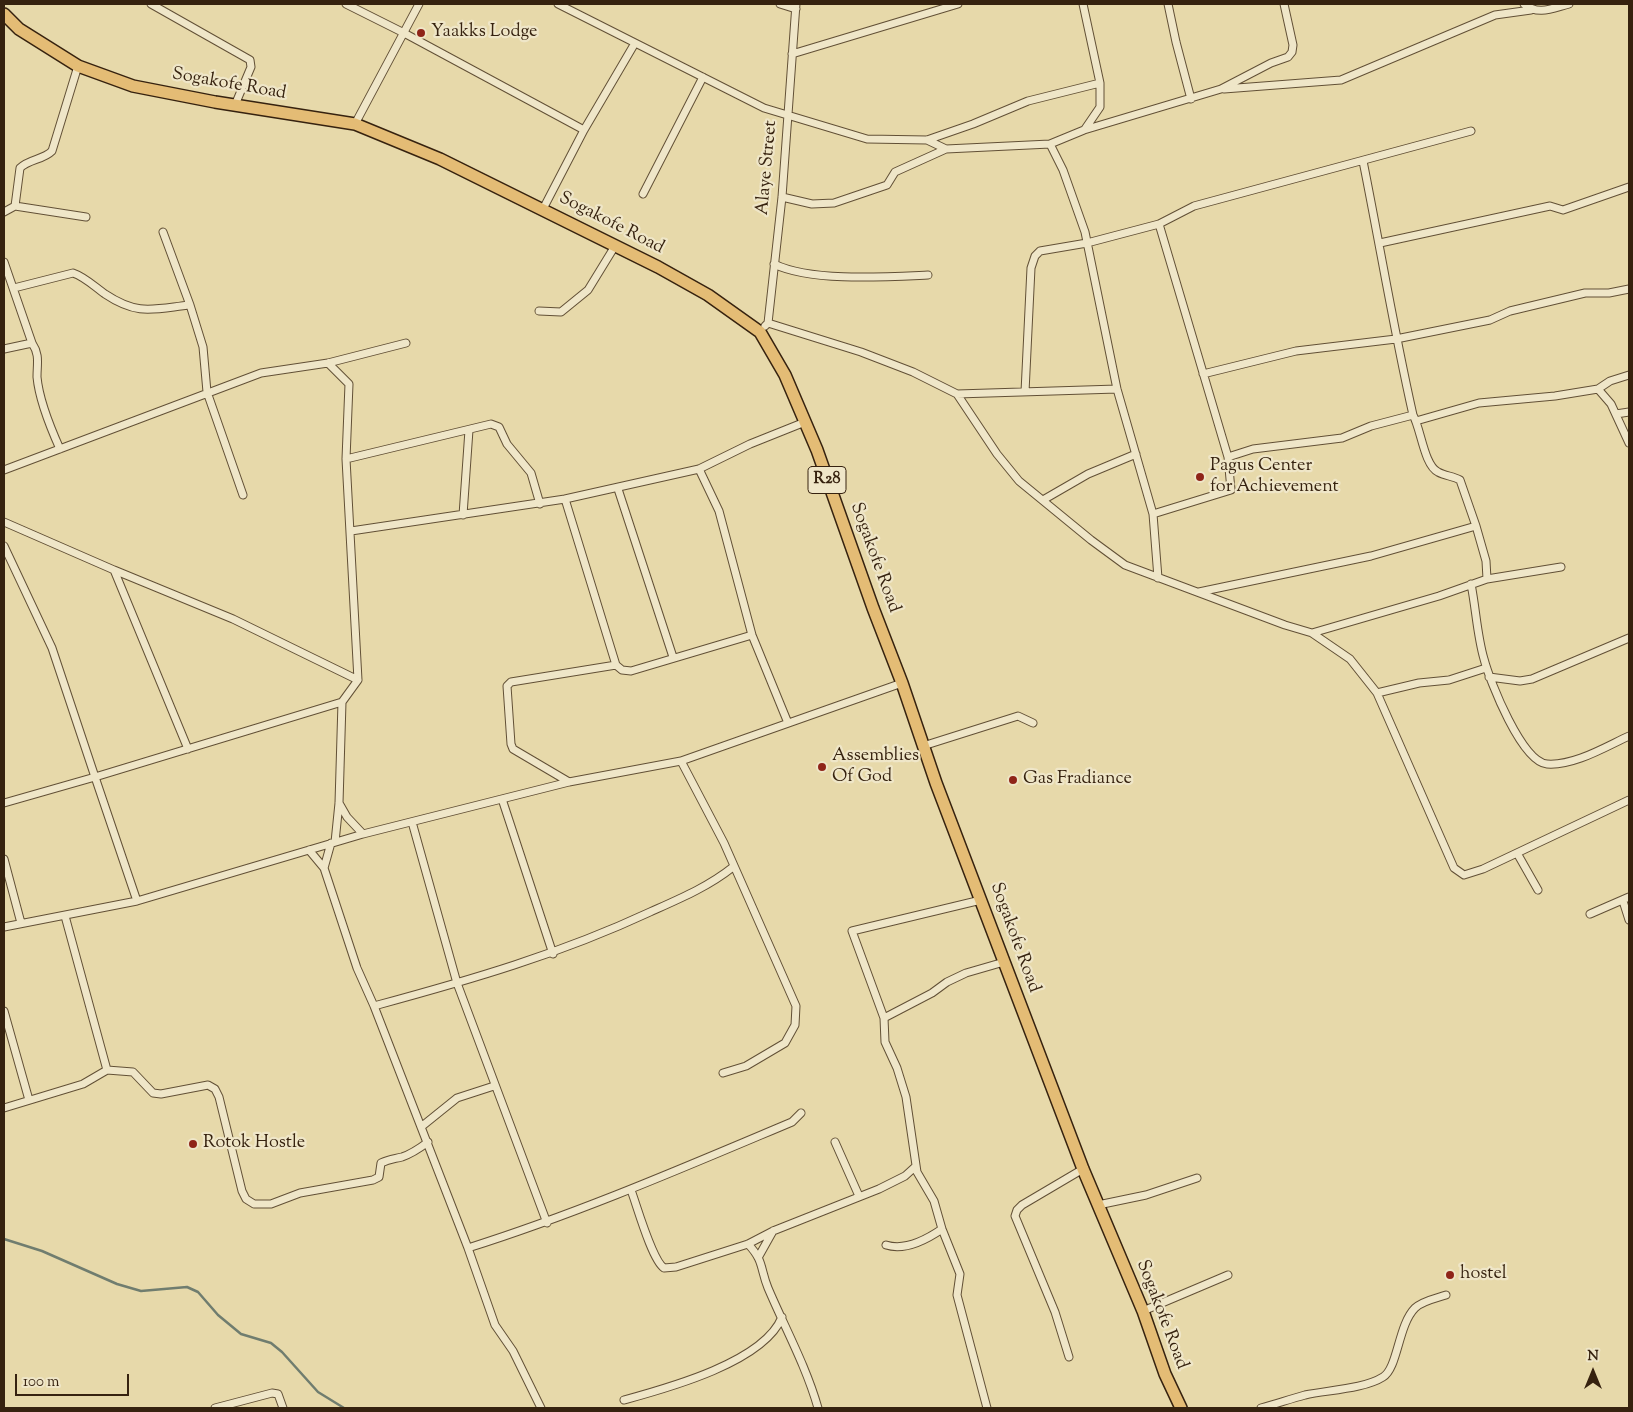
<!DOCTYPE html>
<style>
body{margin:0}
#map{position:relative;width:1633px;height:1412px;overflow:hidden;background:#e7d9aa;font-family:"Sorts Mill Goudy",serif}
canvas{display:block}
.frame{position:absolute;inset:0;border:5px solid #36220f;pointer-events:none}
.north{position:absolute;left:1568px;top:1347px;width:50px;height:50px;-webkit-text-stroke:4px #efe6c8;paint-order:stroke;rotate:0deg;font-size:14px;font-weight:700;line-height:20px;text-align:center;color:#36220f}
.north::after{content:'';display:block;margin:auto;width:18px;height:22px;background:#36220f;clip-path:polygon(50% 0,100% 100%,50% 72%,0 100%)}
.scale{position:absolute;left:15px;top:1374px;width:114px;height:22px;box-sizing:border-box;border:2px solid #36220f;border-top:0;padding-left:6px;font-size:15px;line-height:18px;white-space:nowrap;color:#36220f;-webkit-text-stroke:4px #efe6c8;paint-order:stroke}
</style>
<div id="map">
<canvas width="1633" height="1412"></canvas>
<div class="frame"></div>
<div class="north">N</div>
<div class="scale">100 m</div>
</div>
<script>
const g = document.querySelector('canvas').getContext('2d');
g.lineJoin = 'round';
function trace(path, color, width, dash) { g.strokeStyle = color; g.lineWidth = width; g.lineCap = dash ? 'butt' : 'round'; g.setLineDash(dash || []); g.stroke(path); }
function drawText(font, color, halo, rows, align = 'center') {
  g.font = font + ' "Sorts Mill Goudy",serif'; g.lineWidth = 4.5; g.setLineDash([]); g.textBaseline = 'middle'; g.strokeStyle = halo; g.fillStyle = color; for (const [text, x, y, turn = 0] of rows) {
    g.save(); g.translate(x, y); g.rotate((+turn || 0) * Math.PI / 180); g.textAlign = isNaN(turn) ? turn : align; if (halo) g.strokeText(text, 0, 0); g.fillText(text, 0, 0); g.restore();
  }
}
const stream = new Path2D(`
 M4 1239 42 1251 117 1284 141 1291 187 1287 198 1292 218 1315 241 1334 271 1343 282 1352 318 1392 344 1408`);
const minor = new Path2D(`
 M151 4 250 60 251 67 235 105
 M346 4 404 33 584 130
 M558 4 764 108 867 139 927 140 973 124 1028 101 1100 83
 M780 4 796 9
 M1083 4 1100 83V107L1085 129
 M1168 4 1176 42 1191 99
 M1524 4C1538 16 1553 8 1569 4
 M792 54 958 4
 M1224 89 1341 80 1495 15 1531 10
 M355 124 419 4
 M927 140 946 149 1050 144 1084 130 1221 89 1271 63 1288 57 1292 52 1293 45 1284 4
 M1050 144 1063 170 1085 232 1117 389 1153 514 1158 578
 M1363 161C1380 246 1394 331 1413 415 1421 429 1424 465 1438 472 1445 476 1453 476 1460 480L1476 526
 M643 194 703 77
 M782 197 812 204 834 203 887 185 895 172 946 149
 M15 206 86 217
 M543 209 584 130 635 43
 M4 212 15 206 20 168C29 159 43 160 52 151L78 66
 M1159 224 1228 457
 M163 232 190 305 203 347 207 392 243 495
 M1380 243 1550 206 1563 210 1629 187
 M4 262 32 343C40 355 37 363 37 377 39 399 51 429 60 449
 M774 264C811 282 885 277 928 275
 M14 288 73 273C85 277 95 287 105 294 138 316 153 309 190 305
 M539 311 561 312 588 290 615 246
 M768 323 861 352 913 372 957 394 997 454 1019 481 1091 540 1125 565 1285 625 1312 633 1350 659 1377 693 1454 868 1464 875 1483 869 1629 800
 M765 326 768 323 782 197 796 4
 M4 349 32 343
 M1203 374 1296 351 1396 339 1490 320 1510 311 1585 293H1609L1629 289
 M1598 389 1611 404 1629 443
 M1025 392 1031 268 1035 256 1040 251 1087 243 1159 224 1194 206 1471 131
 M957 394 1117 389
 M1616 414 1629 412
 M1416 421 1479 403 1555 396 1598 389 1610 381 1629 375
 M346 459 491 424 499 427 507 444 531 473 540 504
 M699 469 719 511 752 635 788 723
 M4 470 261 373 328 363 406 343
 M618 489 673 657
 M565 499 699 469 750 444 805 422
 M1043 500 1088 474 1136 454
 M1153 514 1231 490 1228 457 1253 449 1342 438 1371 426 1413 415
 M463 515 469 430
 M4 522 114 570
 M351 531 565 499 616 665 622 670 631 671 752 635
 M4 546 52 648 95 777 4 803
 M1471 584C1476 609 1477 635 1484 659 1490 682 1522 762 1547 764 1574 766 1605 747 1629 736
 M1199 592 1371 556 1476 526 1486 561 1487 579
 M1312 633 1439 596 1487 579 1561 567
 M1489 677 1520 681 1532 679 1629 638
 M1377 693 1419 683 1449 680 1486 668
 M923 746 1018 716 1033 723
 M188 749 114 570 233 619 358 680
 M569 782 513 749 511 744 507 686 511 682 616 665
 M502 799 553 954
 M339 803 347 817 363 834
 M412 822 457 983 547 1223
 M335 842 339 803 342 702
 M309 850 324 868 357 968 374 1006
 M1517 853 1538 890
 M4 859 21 923
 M324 868 331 843
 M981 900 852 931 884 1018 885 1042 897 1068 906 1097 917 1172 934 1201 942 1229 960 1274 957 1295 987 1408
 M137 901 95 777 342 702 358 680 346 459 349 384 328 363
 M1623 901 1629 920
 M1590 914 1629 897
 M65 916 107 1070
 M4 927 137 901 363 834 569 782 681 761
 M4 1011 29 1100
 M884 1018 932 993 947 982 966 973 1004 962
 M723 1073 746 1066 785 1043 795 1025 796 1006 724 843 681 761 902 683
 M4 1108 83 1084 107 1070 133 1072 153 1093 161 1094 208 1085 215 1089 219 1097 242 1191 246 1199 254 1204H271L300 1193 373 1180 379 1177 381 1163C389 1159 394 1159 402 1157 411 1154 420 1148 428 1142
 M421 1127 457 1098 494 1086
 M835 1142 859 1196
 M631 1190C637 1206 652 1260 664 1268L676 1267 748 1244 773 1231 879 1189 905 1176 916 1166
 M1098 1205 1146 1195 1197 1178
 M748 1244C764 1261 760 1268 768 1288 785 1328 806 1366 818 1408
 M886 1245C905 1251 926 1240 942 1229
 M468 1248C579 1213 685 1167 792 1122L801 1113
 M759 1256 773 1231
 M1143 1311 1228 1275
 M1069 1357 1055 1312 1015 1216 1017 1210 1022 1205 1083 1169
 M624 1400C668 1388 764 1362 782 1317
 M215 1408 272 1393 278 1394 283 1408
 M541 1408 513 1351 495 1325 468 1248 374 1006C470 980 560 954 650 912 679 899 708 887 733 867
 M1261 1408C1276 1404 1290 1399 1305 1395 1328 1390 1364 1389 1383 1377 1398 1368 1398 1325 1415 1308 1422 1301 1437 1298 1446 1295`);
const primary = new Path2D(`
 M4 14 19 29 78 66 133 86 215 102 355 124 440 159 658 267 708 295 760 332 785 375 817 450 873 608 902 683 936 783 1083 1169 1143 1311 1165 1374 1181 1408`);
const markers = [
 [421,33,5,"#8f2418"],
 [1200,477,5,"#8f2418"],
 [822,767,5,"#8f2418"],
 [1013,780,5,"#8f2418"],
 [193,1144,5,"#8f2418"],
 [1450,1275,5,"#8f2418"]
];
const shields = [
 [827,480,38]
];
const shieldNames = [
 ["R28",827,480]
];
const poiNames = [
 ["Yaakks Lodge",431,33],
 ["Pagus Center",1210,467],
 ["for Achievement",1210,488],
 ["Assemblies",832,757],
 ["Of God",832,778],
 ["Gas Fradiance",1023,780],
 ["Rotok Hostle",203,1144],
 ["hostel",1460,1275]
];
const streetNames = [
 ["Sogakofe Road",229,85,10],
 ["Alaye Street",768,168,-85],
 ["Sogakofe Road",611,224,27],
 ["Sogakofe Road",874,558,70],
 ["Sogakofe Road",1014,938,70],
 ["Sogakofe Road",1161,1315,69]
];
trace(stream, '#707d6f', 2.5);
trace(minor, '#625036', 9);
trace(primary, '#36220f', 14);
trace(minor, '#efe6c8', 7);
trace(primary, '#e4bc75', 11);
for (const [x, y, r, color] of markers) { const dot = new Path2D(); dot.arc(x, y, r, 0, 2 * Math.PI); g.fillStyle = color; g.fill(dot); trace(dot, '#efe6c8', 2); }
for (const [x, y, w] of shields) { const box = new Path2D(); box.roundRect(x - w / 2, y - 13.5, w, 27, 4); g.fillStyle = '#efe6c8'; g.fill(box); trace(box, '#36220f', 1); }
drawText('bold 16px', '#36220f', null, shieldNames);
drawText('18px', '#36220f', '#efe6c8', poiNames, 'left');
drawText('18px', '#36220f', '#efe6c8', streetNames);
</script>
